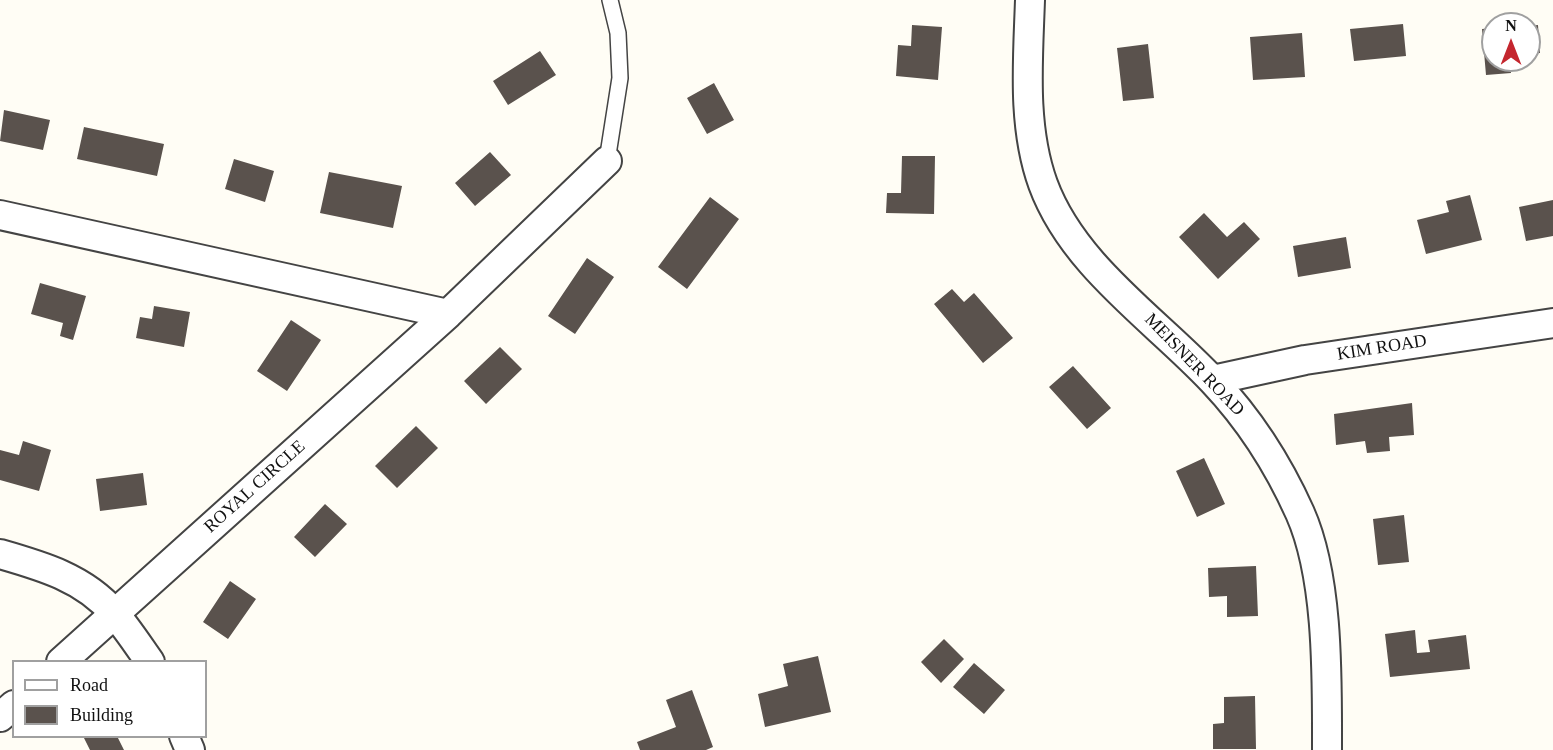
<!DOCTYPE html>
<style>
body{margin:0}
#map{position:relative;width:1553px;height:750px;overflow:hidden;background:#fffdf5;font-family:Georgia,serif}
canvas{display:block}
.legend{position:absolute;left:12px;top:660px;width:195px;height:78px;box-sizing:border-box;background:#fff;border:2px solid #a0a0a0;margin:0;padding:8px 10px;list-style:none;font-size:18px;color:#111}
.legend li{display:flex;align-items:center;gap:12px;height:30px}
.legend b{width:30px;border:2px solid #a0a0a0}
.north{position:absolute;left:1481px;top:12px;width:60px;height:60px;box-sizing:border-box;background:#fff;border:2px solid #a0a0a0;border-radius:50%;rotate:0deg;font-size:16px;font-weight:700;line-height:24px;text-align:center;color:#111}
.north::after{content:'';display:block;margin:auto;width:21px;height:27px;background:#c4262e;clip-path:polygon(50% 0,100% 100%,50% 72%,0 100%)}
</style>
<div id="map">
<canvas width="1553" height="750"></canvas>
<ul class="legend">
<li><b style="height:8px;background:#fff"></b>Road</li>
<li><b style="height:16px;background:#5a524d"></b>Building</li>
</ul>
<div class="north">N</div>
</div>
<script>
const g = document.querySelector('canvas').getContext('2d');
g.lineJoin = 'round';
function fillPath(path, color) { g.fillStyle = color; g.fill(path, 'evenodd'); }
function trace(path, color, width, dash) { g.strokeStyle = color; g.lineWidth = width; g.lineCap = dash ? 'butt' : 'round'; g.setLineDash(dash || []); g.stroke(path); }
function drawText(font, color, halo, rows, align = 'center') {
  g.font = font + ' Georgia,serif'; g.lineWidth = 6; g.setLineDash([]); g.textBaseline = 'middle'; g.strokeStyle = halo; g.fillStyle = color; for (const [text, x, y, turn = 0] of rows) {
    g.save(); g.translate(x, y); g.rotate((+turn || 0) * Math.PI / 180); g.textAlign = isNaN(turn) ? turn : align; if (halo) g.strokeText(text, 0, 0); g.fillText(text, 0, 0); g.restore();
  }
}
const building = new Path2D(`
 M1403 24 1406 56 1354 61 1350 29Z
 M912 25 942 27 938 80 896 76 898 45 911 46Z
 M1538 25 1540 53 1529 54V26Z
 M1493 28V60H1510L1511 73 1486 75 1482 29Z
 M1302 33 1305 77 1253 80 1250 37Z
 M1148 44 1154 98 1123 101 1117 48Z
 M540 51 556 75 508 105 493 81Z
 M714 83 734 120 707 134 687 98Z
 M4 110 50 120 43 150 0 141Z
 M84 127 164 144 157 176 77 159Z
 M490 152 511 175 475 206 455 183Z
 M902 156H935L934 214 886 213 887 193H901Z
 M234 159 274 171 265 202 225 189Z
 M329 172 402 186 393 228 320 213Z
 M1470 195 1482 240 1426 254 1417 220 1449 212 1446 201Z
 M710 197 739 219 687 289 658 267Z
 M1553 200V236L1526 241 1519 207Z
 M1204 213 1227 237 1244 222 1260 239 1218 279 1179 237Z
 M1346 237 1351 268 1298 277 1293 246Z
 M587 258 614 277 575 334 548 316Z
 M40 283 86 296 73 340 60 336 63 323 31 314Z
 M952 289 964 302 974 293 1013 338 983 363 934 304Z
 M154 306 190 312 184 347 136 338 140 317 152 319Z
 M291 320 321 340 287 391 257 371Z
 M500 347 522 369 486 404 464 381Z
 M1073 366 1111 408 1087 429 1049 387Z
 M1412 403 1414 435 1389 437 1390 451 1367 453 1365 441 1336 445 1334 414Z
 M416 426 438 448 397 488 375 466Z
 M23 441 51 450 39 491 0 480V450L19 455Z
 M1204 458 1225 504 1197 517 1176 471Z
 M143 473 147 505 100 511 96 479Z
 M325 504 347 524 315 557 294 537Z
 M1404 515 1409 562 1378 565 1373 519Z
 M1256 566 1258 616 1227 617V596L1209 597 1208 568Z
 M230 581 256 599 228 639 203 622Z
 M1415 630 1417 653 1430 652 1428 640 1466 635 1470 669 1390 677 1385 634Z
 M944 639 964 659 941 683 921 662Z
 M818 656 831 712 765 727 758 694 788 686 783 664Z
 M974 663 1005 690 984 714 953 687Z
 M692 690 713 747 706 750H640L637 742 676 727 666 700Z
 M1255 696 1256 749H1213V724L1224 723V697Z
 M83 736H117L124 750H90Z`);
const service = new Path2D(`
 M607 161 620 78 618 33 610 0`);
const minor = new Path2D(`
 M1030 0C1028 60 1022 126 1043 184 1073 266 1156 320 1213 381 1250 420 1278 464 1300 513 1329 578 1327 680 1327 750
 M0 215 448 314
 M1213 380 1305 360 1553 323
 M0 554C42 566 84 578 114 613 127 628 138 645 150 662
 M61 662 448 314 607 161
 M0 717 14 705
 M184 736 190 750`);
const streetNames = [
 ["KIM ROAD",1382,348,-9],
 ["MEISNER ROAD",1194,365,46],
 ["ROYAL CIRCLE",255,487,-42]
];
fillPath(building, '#5a524d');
trace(service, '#444', 18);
trace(minor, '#444', 32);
trace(service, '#fff', 15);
trace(minor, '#fff', 28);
drawText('18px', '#111', '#fff', streetNames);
</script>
